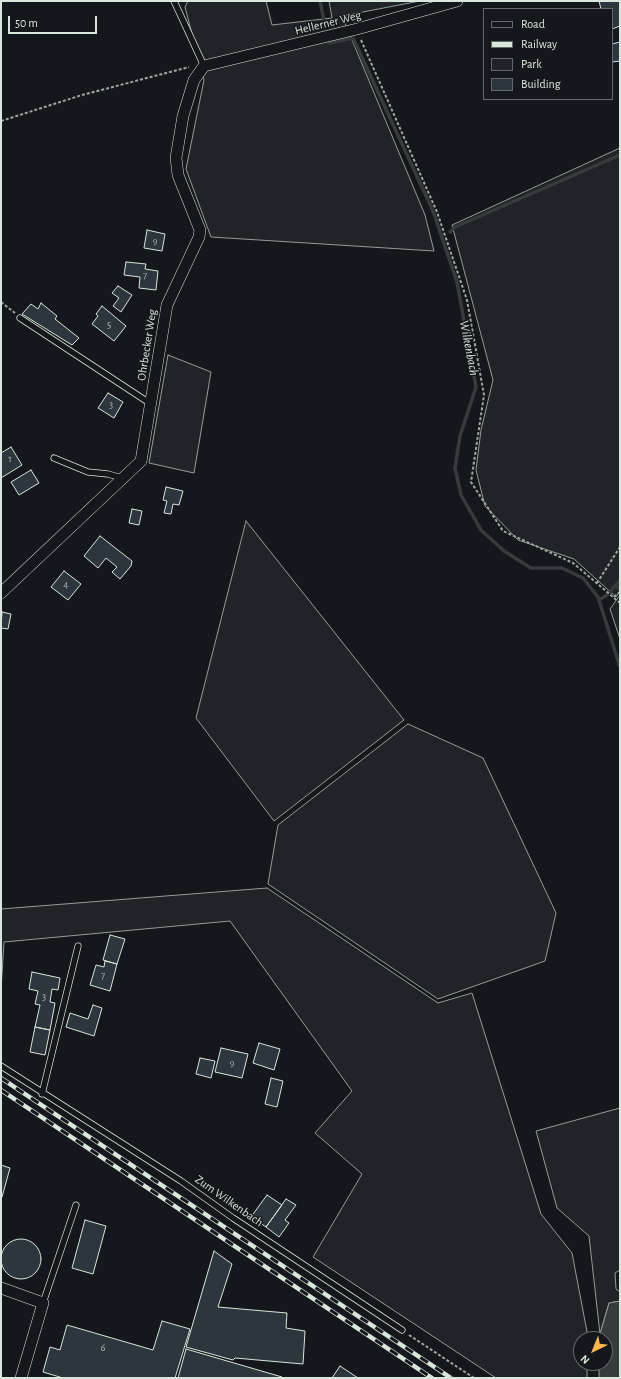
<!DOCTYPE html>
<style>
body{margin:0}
#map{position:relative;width:621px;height:1379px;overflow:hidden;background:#14181c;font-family:"Alegreya Sans",sans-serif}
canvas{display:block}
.frame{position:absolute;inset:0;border:2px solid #d8e6dc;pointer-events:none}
.legend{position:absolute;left:483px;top:8px;width:130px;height:92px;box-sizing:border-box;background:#14181c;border:1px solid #626a69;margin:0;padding:5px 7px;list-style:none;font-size:12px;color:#d8e6dc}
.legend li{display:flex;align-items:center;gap:8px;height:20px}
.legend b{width:20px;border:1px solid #626a69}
.north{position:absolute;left:573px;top:1331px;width:40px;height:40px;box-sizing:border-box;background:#14181c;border:1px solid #626a69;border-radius:50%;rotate:223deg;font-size:11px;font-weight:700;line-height:16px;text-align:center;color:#d8e6dc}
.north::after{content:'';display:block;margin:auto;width:14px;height:18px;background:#ffb74d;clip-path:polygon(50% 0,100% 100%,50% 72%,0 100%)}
.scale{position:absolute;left:8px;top:16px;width:89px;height:18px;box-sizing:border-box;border:2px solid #d8e6dc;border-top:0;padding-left:5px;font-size:12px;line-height:14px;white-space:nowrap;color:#d8e6dc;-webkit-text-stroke:3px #14181c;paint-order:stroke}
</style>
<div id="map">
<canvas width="621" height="1379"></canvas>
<div class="frame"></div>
<ul class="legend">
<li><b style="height:5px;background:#14181c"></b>Road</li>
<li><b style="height:5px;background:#d8e6dc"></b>Railway</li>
<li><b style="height:11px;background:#202428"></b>Park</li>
<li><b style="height:11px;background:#2c363c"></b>Building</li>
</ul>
<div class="north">N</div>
<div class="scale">50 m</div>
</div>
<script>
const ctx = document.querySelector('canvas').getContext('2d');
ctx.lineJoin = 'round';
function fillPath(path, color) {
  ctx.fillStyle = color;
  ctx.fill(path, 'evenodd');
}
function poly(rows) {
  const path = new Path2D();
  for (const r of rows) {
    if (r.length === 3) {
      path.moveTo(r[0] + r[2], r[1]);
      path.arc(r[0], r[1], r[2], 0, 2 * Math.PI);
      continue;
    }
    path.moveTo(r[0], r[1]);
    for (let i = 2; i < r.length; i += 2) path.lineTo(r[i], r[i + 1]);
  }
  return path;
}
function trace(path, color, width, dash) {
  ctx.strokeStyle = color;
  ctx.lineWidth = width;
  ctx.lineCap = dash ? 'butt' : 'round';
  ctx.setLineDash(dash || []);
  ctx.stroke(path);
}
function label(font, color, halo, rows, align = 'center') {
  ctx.font = font + ' "Alegreya Sans",sans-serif';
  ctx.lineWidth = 3;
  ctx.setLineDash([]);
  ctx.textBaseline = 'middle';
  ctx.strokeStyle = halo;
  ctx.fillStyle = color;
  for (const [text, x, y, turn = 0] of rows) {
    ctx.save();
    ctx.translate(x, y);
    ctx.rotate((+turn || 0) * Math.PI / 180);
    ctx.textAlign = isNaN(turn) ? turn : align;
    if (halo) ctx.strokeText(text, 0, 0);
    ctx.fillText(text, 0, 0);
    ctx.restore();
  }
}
const green = poly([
 [188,1,266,1,272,25,332,18,329,1,420,1,342,16,425,215,434,251,211,237,186,169,204,80,185,7,188,1],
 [620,148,620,591,616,597,574,559,518,540,485,506,476,470,481,430,493,380,452,225,620,148],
 [168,355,211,372,194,473,149,463,168,355],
 [246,521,404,720,274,821,196,718,246,521],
 [620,595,620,639,610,609,620,595],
 [408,724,483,758,556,913,545,961,438,999,268,884,278,825,408,724],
 [267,888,438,1003,472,993,541,1214,572,1253,588,1337,588,1339,581,1339,581,1363,587,1363,587,1378,496,1378,313,1257,362,1174,315,1133,352,1091,230,921,4,942,1,990,1,909,267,888],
 [620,1108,620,1270,615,1273,616,1289,620,1292,620,1301,609,1303,600,1334,589,1236,557,1208,536,1131,620,1108]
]);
const water = poly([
 [620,1301,620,1378,599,1378,599,1363,605,1363,605,1339,600,1339,600,1334,609,1303,620,1301]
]);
const stream = poly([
 [320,1,325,26],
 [329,43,353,38,433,211,457,282,476,387,460,436,455,468,461,495,481,530,504,551,531,568,562,568,583,578,598,597,620,667],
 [450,232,455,227,620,155],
 [616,585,620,590],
 [610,592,620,580],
 [599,600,607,595]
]);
const building = poly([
 [599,1,620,1,620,26,612,29,612,9,601,9,599,1],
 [620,42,620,61,612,62,612,44,620,42],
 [147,230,165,234,162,251,144,248,147,230],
 [126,262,146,264,145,269,158,271,156,290,139,288,140,277,124,275,126,262],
 [118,286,132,295,121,312,113,306,119,298,112,293,118,286],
 [41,303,57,316,55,319,79,338,72,345,22,314,31,304,38,309,41,303],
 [102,306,126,326,114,341,92,324,98,316,96,314,102,306],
 [108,393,123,402,114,418,98,408,108,393],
 [11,447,22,465,1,478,1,453,11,447],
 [31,470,39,483,19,495,11,482,31,470],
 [166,487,183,491,179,505,173,504,171,514,164,513,167,501,163,500,166,487],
 [132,509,142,511,139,525,129,523,132,509],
 [100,536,132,561,131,566,120,579,112,572,117,567,106,558,98,568,84,556,100,536],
 [64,571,81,584,68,600,51,587,64,571],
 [2,612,11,614,8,629,1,628,2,612],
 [110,935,125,939,117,964,103,960,110,935],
 [105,961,117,964,110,991,90,985,96,965,104,967,105,961],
 [32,972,60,978,58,990,52,989,50,1002,55,1003,50,1030,35,1027,40,1005,35,1004,38,991,29,989,32,972],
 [93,1005,102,1008,94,1036,66,1027,70,1013,88,1019,93,1005],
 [35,1027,50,1030,45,1055,30,1052,35,1027],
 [259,1043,280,1049,274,1070,253,1063,259,1043],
 [221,1048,248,1054,242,1078,215,1072,221,1048],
 [200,1058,215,1061,211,1078,196,1074,200,1058],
 [271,1078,283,1081,277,1107,265,1104,271,1078],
 [1,1165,10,1168,2,1197,1,1197,1,1165],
 [267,1195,282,1205,266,1227,251,1217,267,1195],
 [286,1199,296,1205,285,1220,289,1223,279,1237,266,1227,286,1199],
 [85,1220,106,1226,93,1274,72,1268,85,1220],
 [21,1259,20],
 [214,1251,232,1264,218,1307,287,1313,286,1328,305,1331,303,1364,235,1358,233,1360,186,1347,214,1251],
 [162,1321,190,1329,175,1378,63,1378,43,1372,50,1347,60,1350,67,1325,153,1350,162,1321],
 [186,1349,282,1377,282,1378,178,1378,186,1349],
 [340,1366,358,1378,332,1378,340,1366]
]);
const path = poly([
 [361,40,437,212,467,300,484,395,471,482,503,531,573,563,620,603],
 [1,121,82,95,189,67],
 [1,302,15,313],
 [597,583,620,547],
 [614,597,620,592],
 [409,1335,474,1378]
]);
const lane = poly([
 [174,1,204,66],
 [20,318,151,404],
 [54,458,88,472,108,474,122,478],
 [1,1066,181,1181,233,1218,402,1330],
 [42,1094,78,946],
 [43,1303,76,1205]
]);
const street = poly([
 [1,593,141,461,167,305,199,237,200,230,178,175,176,158,183,116,194,80,204,66,357,29,457,1],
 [1,1288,43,1303,21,1378]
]);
const rail = poly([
 [1,1078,451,1378],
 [1,1090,432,1378]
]);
const numberNames = [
 ["9",155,241],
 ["7",145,276],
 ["5",109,325],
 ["3",111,405],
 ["1",10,459],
 ["4",66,585],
 ["7",103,976],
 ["3",44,997],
 ["9",232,1063],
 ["6",103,1348]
];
const streetNames = [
 ["Hellerner Weg",328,23,-14],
 ["Ohrbecker Weg",147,345,-81],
 ["Zum Wilkenbach",229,1201,35]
];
const waterNames = [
 ["Wilkenbach",469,348,79]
];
fillPath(green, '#202428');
trace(green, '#939e99', 1);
fillPath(water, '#363b3e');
trace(water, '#939e99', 1);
trace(stream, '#363b3e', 3.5);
fillPath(building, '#2c363c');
trace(building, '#d8e6dc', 1);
trace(lane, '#d8e6dc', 7);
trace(street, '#d8e6dc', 12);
trace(path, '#9da8a2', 2, [3, 2]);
trace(lane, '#14181c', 5.5);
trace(street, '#14181c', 11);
trace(rail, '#d8e6dc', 4.5);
trace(rail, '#14181c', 3, [9]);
label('10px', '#adbab4', null, numberNames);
label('12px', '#d8e6dc', '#14181c', streetNames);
label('italic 13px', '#d8e6dc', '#14181c', waterNames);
</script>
